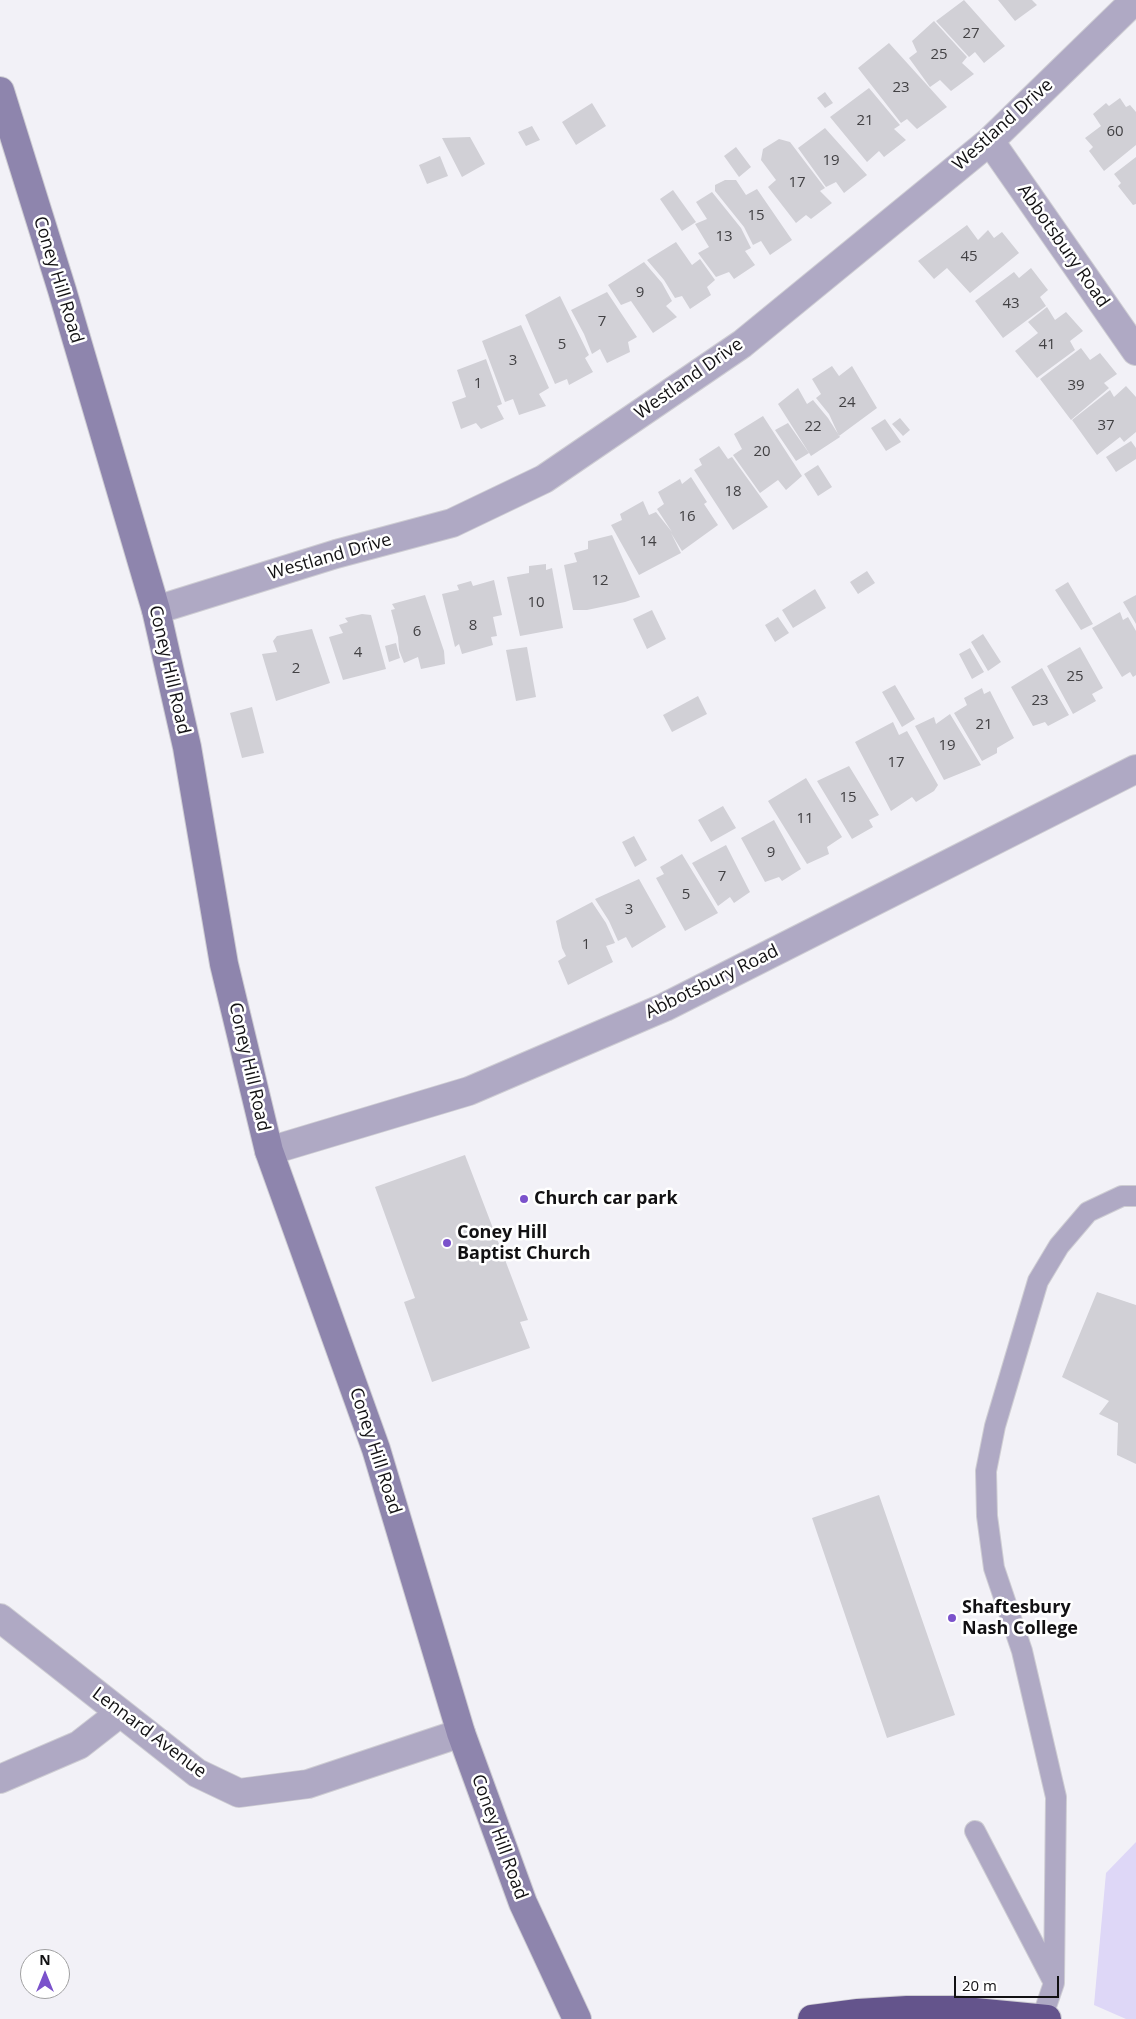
<!DOCTYPE html>
<style>
body{margin:0}
#map{position:relative;width:1136px;height:2019px;overflow:hidden;background:#f2f1f7;font-family:"Open Sans",sans-serif}
canvas{display:block}
.north{position:absolute;left:20px;top:1949px;width:50px;height:50px;box-sizing:border-box;background:#fff;border:1px solid #a0a0a1;border-radius:50%;rotate:0deg;font-size:14px;font-weight:700;line-height:20px;text-align:center;color:#121113}
.north::after{content:'';display:block;margin:auto;width:18px;height:22px;background:#7b52cb;clip-path:polygon(50% 0,100% 100%,50% 72%,0 100%)}
.scale{position:absolute;left:954px;top:1976px;width:105px;height:22px;box-sizing:border-box;border:2px solid #121113;border-top:0;padding-left:6px;font-size:15px;line-height:18px;white-space:nowrap;color:#121113;-webkit-text-stroke:4px #fff;paint-order:stroke}
</style>
<div id="map">
<canvas width="1136" height="2019"></canvas>
<div class="north">N</div>
<div class="scale">20 m</div>
</div>
<script>
const ctx = document.querySelector('canvas').getContext('2d');
ctx.lineJoin = 'round';
function fillPath(path, color) {
  ctx.fillStyle = color;
  ctx.fill(path, 'evenodd');
}
function poly(rows) {
  const path = new Path2D();
  for (const r of rows) {
    path.moveTo(r[0], r[1]);
    for (let i = 2; i < r.length; i += 2) path.lineTo(r[i], r[i + 1]);
  }
  return path;
}
function trace(path, color, width, dash) {
  ctx.strokeStyle = color;
  ctx.lineWidth = width;
  ctx.lineCap = dash ? 'butt' : 'round';
  ctx.setLineDash(dash || []);
  ctx.stroke(path);
}
function label(font, color, halo, rows, align = 'center') {
  ctx.font = font + ' "Open Sans",sans-serif';
  ctx.lineWidth = 5;
  ctx.setLineDash([]);
  ctx.textBaseline = 'middle';
  ctx.strokeStyle = halo;
  ctx.fillStyle = color;
  for (const [text, x, y, turn = 0] of rows) {
    ctx.save();
    ctx.translate(x, y);
    ctx.rotate((+turn || 0) * Math.PI / 180);
    ctx.textAlign = isNaN(turn) ? turn : align;
    if (halo) ctx.strokeText(text, 0, 0);
    ctx.fillText(text, 0, 0);
    ctx.restore();
  }
}
const green = poly([
 [1136,1842,1136,2019,1126,2019,1094,2005,1106,1873]
]);
const building = poly([
 [964,0,1005,46,984,63,975,52,969,57,936,21],
 [998,0,1032,0,1037,5,1015,21],
 [934,21,967,57,962,63,974,74,951,91,940,80,930,87,909,58,917,52,912,41],
 [889,43,947,107,917,129,907,119,901,123,858,68],
 [869,88,900,125,894,129,906,140,884,157,879,151,867,162,830,117],
 [825,92,833,103,825,108,817,98],
 [1120,98,1126,107,1130,105,1136,112,1136,145,1104,171,1089,151,1093,147,1085,138,1101,126,1093,114,1106,103,1109,106],
 [592,103,606,126,576,145,562,122],
 [532,126,540,140,526,146,518,132],
 [825,128,867,175,844,193,836,182,826,187,798,148],
 [470,137,485,164,462,177,442,138],
 [779,139,790,142,825,188,820,191,832,203,811,219,806,215,796,223,768,187,776,180,761,160,763,149],
 [736,147,751,167,739,177,724,156],
 [440,156,448,176,427,184,419,165],
 [1136,157,1136,204,1133,205,1118,186,1121,183,1114,174],
 [725,180,736,180,746,195,757,189,792,240,770,255,761,241,753,245,744,227,715,191,715,185],
 [673,190,696,222,682,231,660,199],
 [712,192,741,228,751,248,745,251,755,265,734,279,729,272,716,277,698,253,709,247,695,224,707,219,696,202],
 [967,225,978,240,988,230,994,238,1002,232,1019,253,970,293,947,268,934,279,918,261],
 [676,242,692,265,700,259,715,280,707,287,711,295,690,309,682,296,675,298,664,280,647,260],
 [644,262,662,283,672,301,666,306,677,317,653,333,631,301,621,305,608,285],
 [1031,268,1048,290,1040,297,1046,306,1003,338,975,301,1014,272,1019,278],
 [607,292,637,337,628,342,630,352,607,363,600,349,592,354,584,334,571,310],
 [560,296,589,355,585,358,593,372,569,385,567,379,555,384,525,315],
 [1047,307,1055,320,1066,312,1083,331,1070,341,1075,350,1037,378,1015,351,1038,333,1028,322],
 [521,325,549,388,539,394,546,406,519,415,513,399,505,402,482,341],
 [1081,348,1090,360,1100,353,1117,374,1104,383,1109,388,1071,420,1040,379],
 [486,359,502,404,497,406,504,419,481,429,476,423,461,429,452,402,466,397,457,370],
 [832,366,839,376,852,366,877,408,839,436,829,414,816,398,821,394,812,379],
 [1126,386,1136,397,1136,432,1124,442,1120,437,1097,455,1072,420,1110,390,1114,397],
 [798,388,807,404,813,400,828,418,840,437,811,456,778,404],
 [763,416,802,476,786,490,778,480,760,493,733,455,742,449,734,434],
 [900,418,910,430,903,436,892,424],
 [885,419,901,442,886,451,871,428],
 [788,423,809,453,796,461,775,430],
 [1131,441,1136,448,1136,459,1116,472,1106,457],
 [719,446,728,459,732,457,768,507,733,530,694,470,702,465,699,459],
 [818,465,832,487,818,496,804,474],
 [691,477,707,502,704,504,718,525,682,551,671,533,681,553,639,575,611,525,622,520,620,514,643,501,649,515,656,512,672,532,657,509,664,504,658,492,680,479,682,484],
 [612,535,640,597,625,602,587,610,573,610,564,565,577,562,574,553,588,549,588,541],
 [546,564,546,570,552,568,563,628,520,636,507,577,529,573,529,566],
 [867,571,875,583,858,594,850,582],
 [494,580,502,615,493,617,497,636,491,637,493,645,462,654,459,644,455,647,442,594,459,590,457,585,471,581,473,586],
 [1068,582,1093,624,1081,630,1055,590],
 [815,589,826,608,793,628,782,610],
 [425,595,444,651,445,664,421,669,418,657,404,663,399,650,398,637,391,610,395,609,392,604],
 [1136,595,1136,624,1123,602],
 [652,610,666,639,647,649,633,619],
 [1120,612,1123,620,1128,617,1136,631,1136,675,1133,677,1130,672,1122,677,1092,628],
 [362,614,371,615,386,669,343,680,329,637,343,633,339,625,348,622,345,618],
 [778,617,789,633,775,642,765,625],
 [312,629,330,683,276,701,262,654,277,652,273,641,277,636],
 [983,634,1001,662,988,671,971,642],
 [396,643,400,658,389,662,385,646],
 [527,647,536,697,516,701,506,650],
 [1080,647,1103,688,1092,694,1096,701,1073,714,1047,666],
 [970,648,984,672,972,679,959,654],
 [1042,668,1069,715,1048,726,1045,722,1033,726,1011,687],
 [895,685,915,719,902,727,882,692],
 [982,688,984,694,990,691,1014,738,997,748,997,753,982,761,954,713,967,705,964,698],
 [698,696,707,714,672,732,663,715],
 [252,707,264,753,242,758,230,713],
 [950,714,981,765,944,780,915,726,934,717,936,724],
 [893,722,899,735,907,731,938,785,934,791,916,802,912,797,891,811,855,742],
 [849,766,879,815,869,820,873,827,852,839,817,781],
 [806,778,842,837,827,847,829,854,807,864,768,801],
 [723,806,736,828,711,842,698,820],
 [774,820,801,869,782,881,779,877,765,882,741,838],
 [634,836,647,860,635,867,622,842],
 [726,845,750,892,734,903,730,897,718,906,692,863],
 [682,854,718,913,685,931,656,878,664,874,660,867],
 [639,879,666,927,632,948,626,937,618,941,609,921,595,899],
 [592,902,606,923,615,943,606,946,613,962,568,985,558,961,566,956,562,948,556,921],
 [465,1155,528,1320,520,1322,530,1348,432,1382,404,1302,415,1298,375,1187],
 [1097,1292,1136,1305,1136,1464,1117,1455,1118,1423,1099,1414,1109,1401,1062,1377],
 [879,1495,955,1715,887,1738,812,1518]
]);
const lane = poly([
 [975,1831,1053,1981],
 [1042,2018,1054,1983,1056,1797,1022,1651,994,1568,987,1516,986,1471,995,1426,1038,1281,1059,1246,1088,1212,1122,1196,1136,1196]
]);
const street = poly([
 [990,141,1136,351],
 [156,610,336,554,452,523,544,479,742,344,990,141,1135,0],
 [269,1151,469,1091,665,1007,1136,769],
 [0,1618,197,1773,239,1793,308,1784,461,1733],
 [0,1779,79,1745,120,1713]
]);
const secondary = poly([
 [0,91,62,290,156,610,187,747,224,964,269,1151,376,1449,461,1733,523,1903,577,2019]
]);
const highway = poly([
 [812,2019,858,2013,907,2010,954,2010,1047,2019]
]);
const markers = [
 [524,1199,5,"#7b52cb"],
 [447,1243,5,"#7b52cb"],
 [952,1618,5,"#7b52cb"]
];
const numberNames = [
 ["27",971,34],
 ["25",939,55],
 ["23",901,88],
 ["21",865,121],
 ["60",1115,132],
 ["19",831,161],
 ["17",797,183],
 ["15",756,216],
 ["13",724,237],
 ["45",969,257],
 ["9",640,293],
 ["43",1011,304],
 ["7",602,322],
 ["5",562,345],
 ["41",1047,345],
 ["3",513,361],
 ["1",478,384],
 ["39",1076,386],
 ["24",847,403],
 ["37",1106,426],
 ["22",813,427],
 ["20",762,452],
 ["18",733,492],
 ["16",687,517],
 ["14",648,542],
 ["12",600,581],
 ["10",536,603],
 ["8",473,626],
 ["6",417,632],
 ["4",358,653],
 ["2",296,669],
 ["25",1075,677],
 ["23",1040,701],
 ["21",984,725],
 ["19",947,746],
 ["17",896,763],
 ["15",848,798],
 ["11",805,819],
 ["9",771,853],
 ["7",722,877],
 ["5",686,895],
 ["3",629,910],
 ["1",586,945]
];
const streetNames = [
 ["Westland Drive",1003,125,-42],
 ["Abbotsbury Road",1063,246,55],
 ["Coney Hill Road",58,280,73],
 ["Westland Drive",689,379,-35],
 ["Westland Drive",330,557,-16],
 ["Coney Hill Road",169,670,77],
 ["Abbotsbury Road",712,982,-26],
 ["Coney Hill Road",249,1067,77],
 ["Coney Hill Road",375,1451,72],
 ["Lennard Avenue",149,1733,37],
 ["Coney Hill Road",499,1837,70]
];
const poiNames = [
 ["Church car park",534,1199],
 ["Coney Hill",457,1233],
 ["Baptist Church",457,1254],
 ["Shaftesbury",962,1608],
 ["Nash College",962,1629]
];
fillPath(green, '#ded7f7');
fillPath(building, '#d1d0d6');
trace(lane, '#cecdd3', 22);
trace(street, '#cecdd3', 30);
trace(secondary, '#cecdd3', 30);
trace(highway, '#cecdd3', 30);
trace(lane, '#afa9c4', 20);
trace(street, '#afa9c4', 28);
trace(secondary, '#8e85ad', 28);
trace(highway, '#64548c', 28);
for (const [x, y, r, color] of markers) {
  const dot = new Path2D();
  dot.arc(x, y, r, 0, 2 * Math.PI);
  ctx.fillStyle = color;
  ctx.fill(dot);
  trace(dot, '#fff', 2);
}
label('15px', '#424144', null, numberNames);
label('18px', '#121113', '#fff', streetNames);
label('bold 18px', '#121113', '#fff', poiNames, 'left');
</script>
